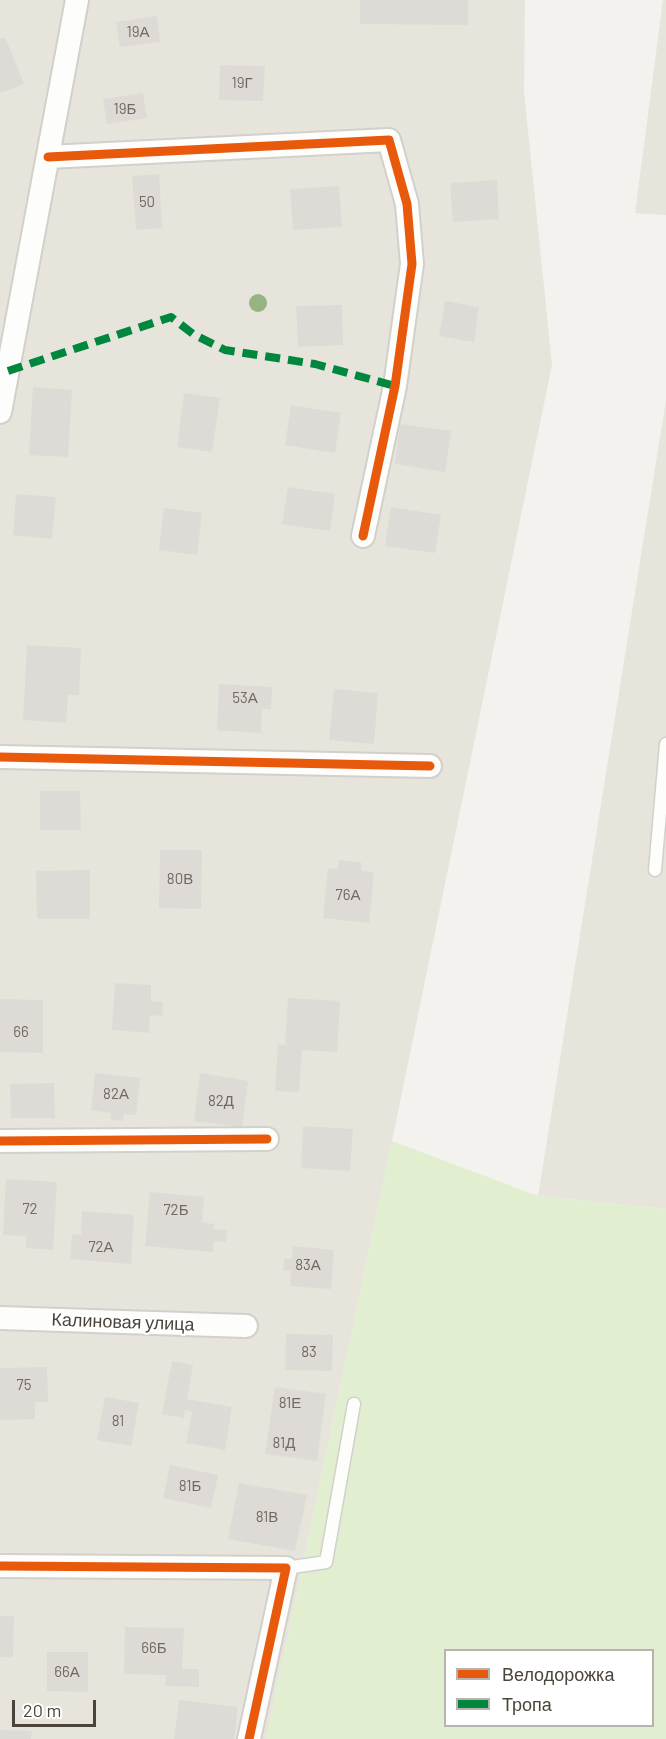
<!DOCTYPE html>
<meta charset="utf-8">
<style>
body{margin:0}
#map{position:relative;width:666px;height:1739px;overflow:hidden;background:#f4f2ee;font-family:Barlow,sans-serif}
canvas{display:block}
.legend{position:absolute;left:444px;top:1649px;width:210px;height:78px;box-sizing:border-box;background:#fff;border:2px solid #b7b4b0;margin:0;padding:8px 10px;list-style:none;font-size:18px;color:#4b4439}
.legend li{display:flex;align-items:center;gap:12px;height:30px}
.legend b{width:30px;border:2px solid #b7b4b0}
.scale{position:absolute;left:12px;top:1700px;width:84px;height:27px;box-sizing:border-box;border:3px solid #4b4439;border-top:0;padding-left:8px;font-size:18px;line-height:21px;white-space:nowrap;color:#4b4439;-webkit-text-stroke:4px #fff;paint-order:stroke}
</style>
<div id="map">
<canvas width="666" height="1739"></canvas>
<ul class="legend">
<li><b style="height:8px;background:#e8590c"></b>Велодорожка</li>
<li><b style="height:8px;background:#00873e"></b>Тропа</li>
</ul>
<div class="scale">20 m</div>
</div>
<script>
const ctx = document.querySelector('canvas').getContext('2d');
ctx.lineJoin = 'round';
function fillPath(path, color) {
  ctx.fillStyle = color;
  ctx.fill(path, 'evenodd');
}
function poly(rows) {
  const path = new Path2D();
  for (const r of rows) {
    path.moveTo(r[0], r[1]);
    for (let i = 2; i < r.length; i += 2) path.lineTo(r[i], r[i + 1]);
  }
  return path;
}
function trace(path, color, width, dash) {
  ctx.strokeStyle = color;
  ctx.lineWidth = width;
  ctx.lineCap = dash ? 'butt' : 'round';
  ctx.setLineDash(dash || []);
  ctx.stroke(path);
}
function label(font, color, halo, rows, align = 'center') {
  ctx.font = font + ' Barlow,sans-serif';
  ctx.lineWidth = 4.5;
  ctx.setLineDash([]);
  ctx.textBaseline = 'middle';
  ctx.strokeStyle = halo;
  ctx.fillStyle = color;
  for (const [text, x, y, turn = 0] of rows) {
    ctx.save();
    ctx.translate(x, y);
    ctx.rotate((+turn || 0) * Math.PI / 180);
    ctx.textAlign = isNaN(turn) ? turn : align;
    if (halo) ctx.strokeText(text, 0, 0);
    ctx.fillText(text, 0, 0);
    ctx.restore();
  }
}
const residential = poly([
 [0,0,525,0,524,91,552,365,392,1141,266,1739,0,1739],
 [663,0,666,0,666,215,635,213],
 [666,400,666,1209,538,1196]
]);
const green = poly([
 [392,1141,538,1196,666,1209,666,1739,266,1739],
 [446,1650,652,1650,652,1726,446,1726]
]);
const building = poly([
 [360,0,468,0,468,25,360,24],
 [157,16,160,42,120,47,116,22],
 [5,37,24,84,0,93,0,39],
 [220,65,265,66,263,101,219,100],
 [143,93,147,118,107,124,103,99],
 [159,174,162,228,136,230,132,176],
 [497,180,499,219,453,222,450,183],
 [339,186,342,227,293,230,290,189],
 [445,301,479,307,474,342,439,336],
 [342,305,343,345,298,347,296,306],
 [33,387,72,390,68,457,29,455],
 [184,393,220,398,212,452,177,447],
 [291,405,341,413,335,453,285,445],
 [400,424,451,431,445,472,395,464],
 [288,487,335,494,330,531,282,524],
 [16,494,56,497,52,539,13,535],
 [391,507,441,515,435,553,385,546],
 [164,508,202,513,197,555,159,550],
 [27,645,81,648,79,695,68,695,66,723,23,720],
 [219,684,272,687,271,709,262,709,261,733,217,730],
 [334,689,378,693,374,744,329,740],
 [40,791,80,791,81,830,40,830],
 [160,850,202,850,201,909,159,908],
 [339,860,362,863,361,871,374,872,369,923,323,918,328,868,338,869],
 [90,870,90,919,37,919,36,871],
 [115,983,151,985,151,1001,163,1002,162,1016,150,1015,149,1033,112,1030],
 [288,998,340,1001,337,1052,302,1050,299,1092,275,1091,278,1044,285,1045],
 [0,999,43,1000,43,1053,0,1052],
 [95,1073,140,1078,136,1115,124,1114,123,1121,111,1119,111,1113,91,1110],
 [200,1073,248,1081,242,1127,194,1121],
 [54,1083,55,1118,11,1118,10,1084],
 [303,1126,353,1129,350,1171,301,1168],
 [6,1179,57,1182,53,1250,26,1248,26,1236,3,1235],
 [150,1192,204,1197,202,1222,214,1224,213,1229,227,1230,226,1242,214,1241,213,1252,145,1246],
 [82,1211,134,1215,131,1264,70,1259,72,1234,81,1235],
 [293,1246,334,1250,331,1289,290,1286,291,1271,283,1270,284,1259,292,1259],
 [286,1334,333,1335,332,1371,285,1370],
 [172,1361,193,1365,187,1399,232,1407,225,1450,186,1443,192,1412,185,1410,184,1418,162,1414],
 [47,1367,48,1402,35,1402,35,1419,0,1420,0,1368],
 [275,1387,326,1394,317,1461,265,1454],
 [105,1397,139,1403,131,1446,97,1440],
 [170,1465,218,1475,211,1508,163,1498],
 [239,1483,307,1495,295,1551,228,1539],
 [0,1616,14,1616,13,1657,0,1657],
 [125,1627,184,1628,182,1669,199,1669,199,1687,165,1686,166,1675,124,1674],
 [47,1652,88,1652,88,1692,47,1691],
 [179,1700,238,1707,234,1739,174,1739],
 [0,1730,32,1731,31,1739,0,1739]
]);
const service = poly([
 [655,870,666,744],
 [286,1568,326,1562,354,1404]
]);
const minor = poly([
 [48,157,389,140,407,204,412,264,395,386,363,536],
 [0,412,77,0],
 [0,757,430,766],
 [0,1141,267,1139],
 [0,1318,246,1326],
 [0,1566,286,1568,249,1739]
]);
const quiet = poly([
 [8,371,171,317,193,334,225,350,315,364,395,386]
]);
const cycleway = poly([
 [48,157,389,140,407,204,412,264,395,386,363,536],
 [0,757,430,766],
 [0,1141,267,1139],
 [0,1566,286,1568,249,1739]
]);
const trees = [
 [258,303]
];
const numberNames = [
 ["19А",138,32],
 ["19Г",242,83],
 ["19Б",125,109],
 ["50",147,202],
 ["53А",245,698],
 ["80В",180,879],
 ["76А",348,895],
 ["66",21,1032],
 ["82А",116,1094],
 ["82Д",221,1101],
 ["72",30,1209],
 ["72Б",176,1210],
 ["72А",101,1247],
 ["83А",308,1265],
 ["83",309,1352],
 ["75",24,1385],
 ["81Е",290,1403],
 ["81",118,1421],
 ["81Д",284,1443],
 ["81Б",190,1486],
 ["81В",267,1517],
 ["66Б",154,1648],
 ["66А",67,1672]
];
const streetNames = [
 ["Калиновая улица",123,1322,2]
];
fillPath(residential, '#e7e4dc');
fillPath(green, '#e1eecf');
fillPath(building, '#dedbd6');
trace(service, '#d2d0cb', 15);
trace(minor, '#d2d0cb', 26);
trace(service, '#fdfdfc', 12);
trace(minor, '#fdfdfc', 22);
trace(quiet, '#00873e', 8, [15, 8]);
trace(cycleway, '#e8590c', 9);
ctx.fillStyle = '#96b382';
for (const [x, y] of trees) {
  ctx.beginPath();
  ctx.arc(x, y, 9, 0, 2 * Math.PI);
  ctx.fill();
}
label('15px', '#706a61', null, numberNames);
label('18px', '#4b4439', '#fff', streetNames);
</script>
